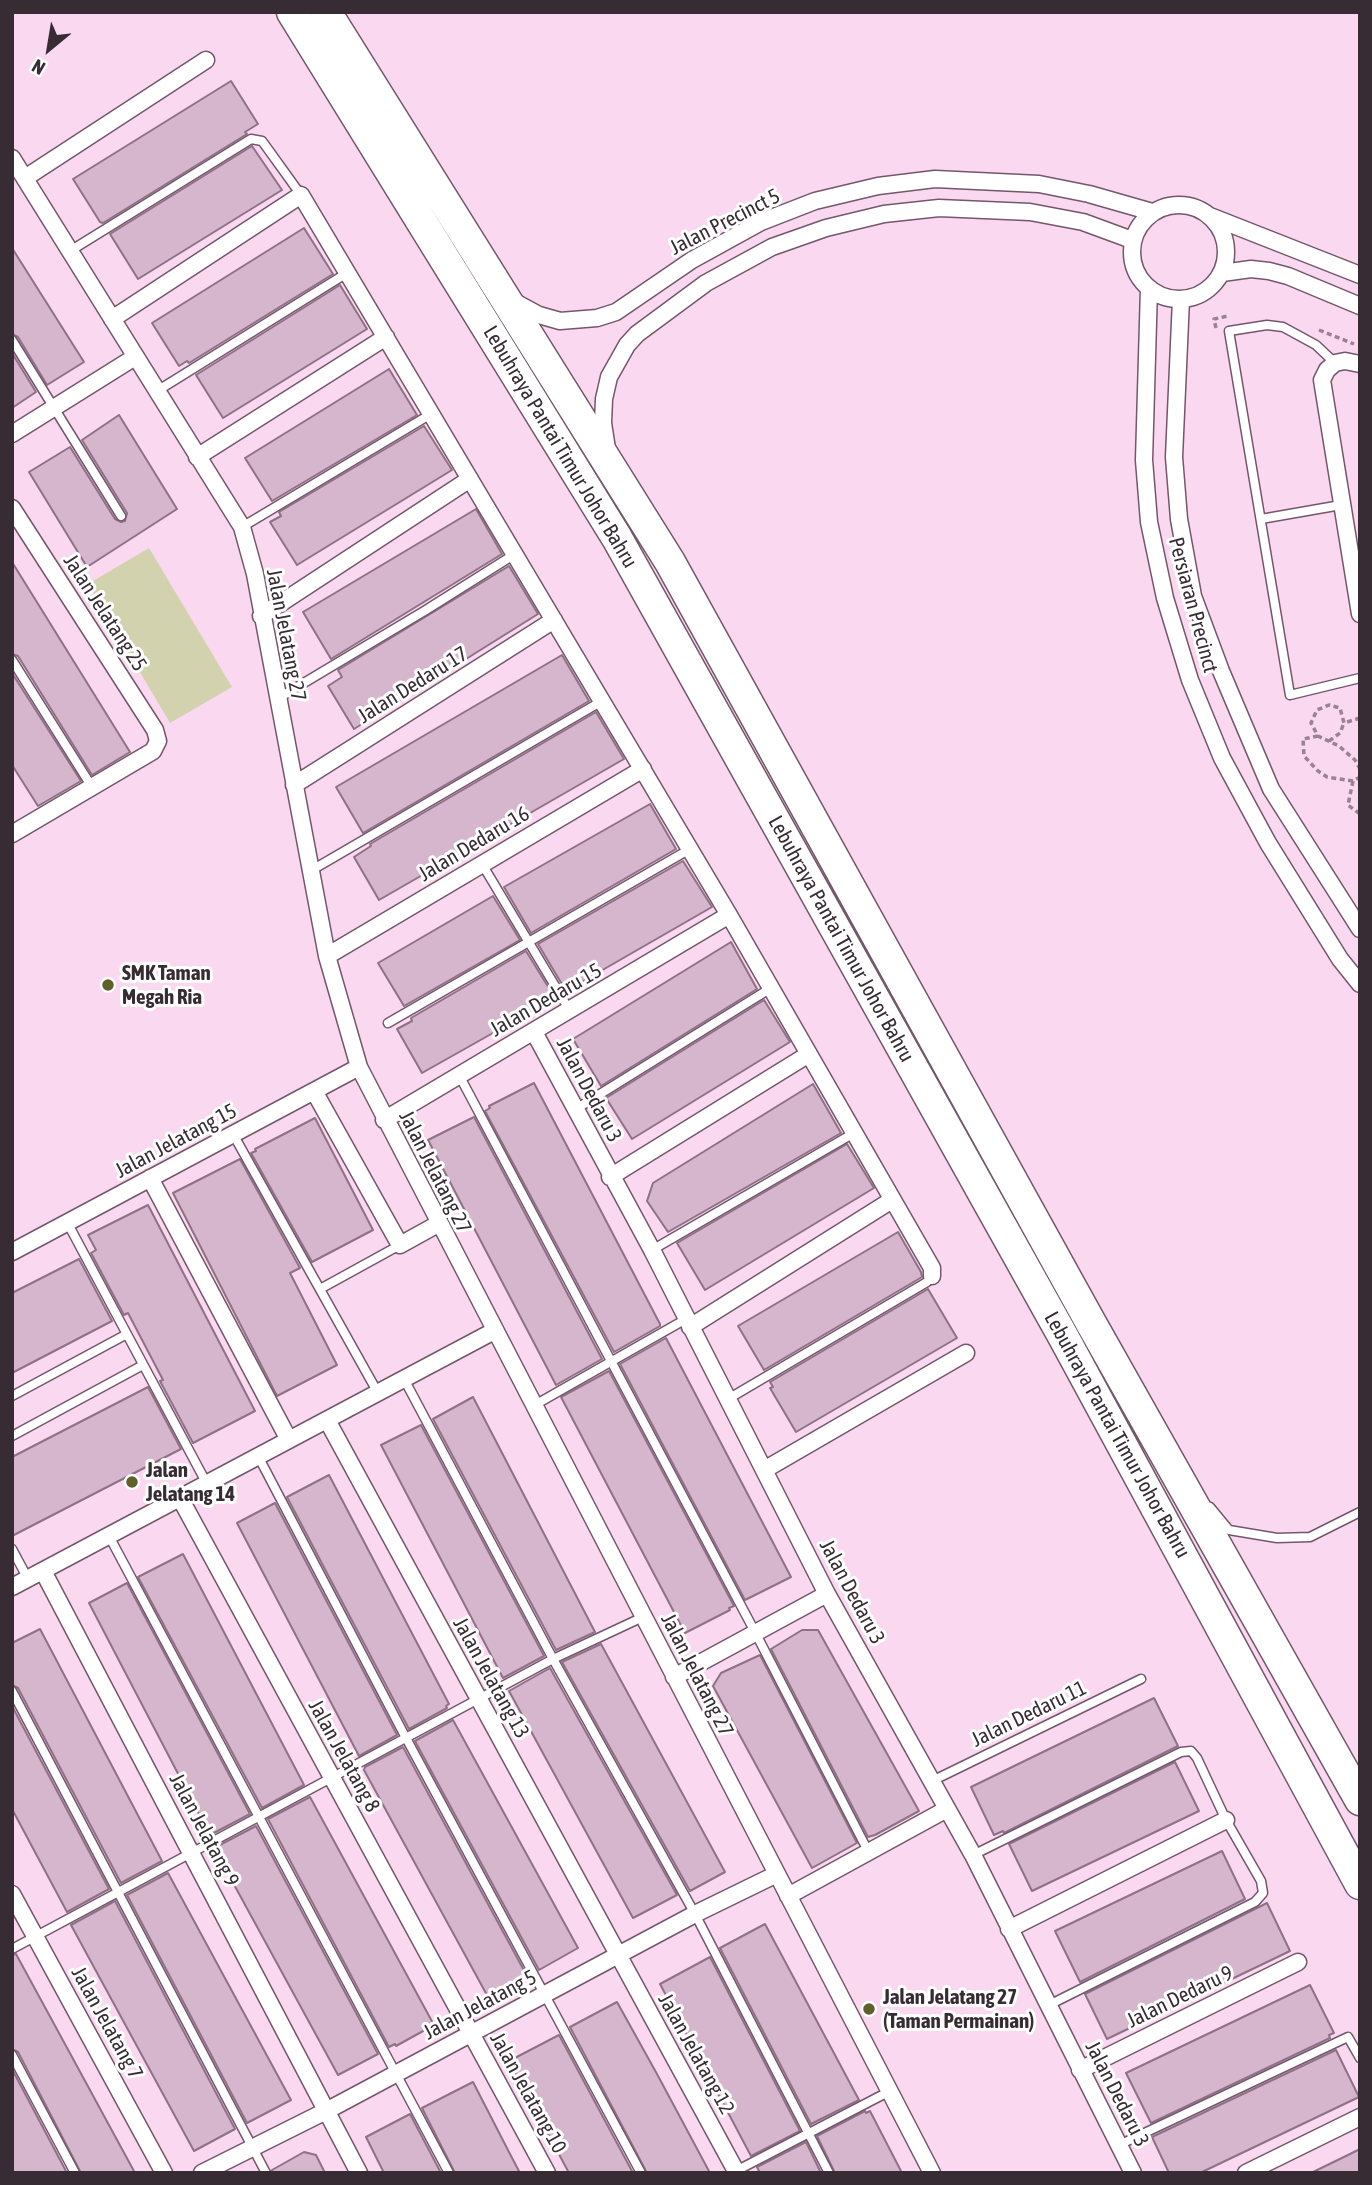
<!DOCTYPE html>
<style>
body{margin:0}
#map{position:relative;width:1372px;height:2185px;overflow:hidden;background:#fad8ef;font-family:"Asap Condensed",sans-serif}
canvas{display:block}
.frame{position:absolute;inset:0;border:14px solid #382c34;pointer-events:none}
.north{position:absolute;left:14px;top:14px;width:70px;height:70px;-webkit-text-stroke:5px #fff;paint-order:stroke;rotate:210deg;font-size:19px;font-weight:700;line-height:28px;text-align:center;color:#382c34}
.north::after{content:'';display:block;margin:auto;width:24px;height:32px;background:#382c34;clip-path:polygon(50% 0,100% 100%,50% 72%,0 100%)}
</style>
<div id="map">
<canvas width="1372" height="2185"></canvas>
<div class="frame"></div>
<div class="north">N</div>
</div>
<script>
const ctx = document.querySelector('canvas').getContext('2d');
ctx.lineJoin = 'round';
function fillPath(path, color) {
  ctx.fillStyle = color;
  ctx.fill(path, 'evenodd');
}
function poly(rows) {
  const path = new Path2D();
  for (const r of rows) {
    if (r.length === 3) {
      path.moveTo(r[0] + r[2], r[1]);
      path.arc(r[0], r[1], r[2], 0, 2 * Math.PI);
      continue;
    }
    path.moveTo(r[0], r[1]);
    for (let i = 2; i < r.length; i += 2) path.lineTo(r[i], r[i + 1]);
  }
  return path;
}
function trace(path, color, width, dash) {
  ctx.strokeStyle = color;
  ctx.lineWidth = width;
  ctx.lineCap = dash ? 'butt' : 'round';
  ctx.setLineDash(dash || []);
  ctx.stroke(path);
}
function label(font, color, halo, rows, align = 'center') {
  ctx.font = font + ' "Asap Condensed",sans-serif';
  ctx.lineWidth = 6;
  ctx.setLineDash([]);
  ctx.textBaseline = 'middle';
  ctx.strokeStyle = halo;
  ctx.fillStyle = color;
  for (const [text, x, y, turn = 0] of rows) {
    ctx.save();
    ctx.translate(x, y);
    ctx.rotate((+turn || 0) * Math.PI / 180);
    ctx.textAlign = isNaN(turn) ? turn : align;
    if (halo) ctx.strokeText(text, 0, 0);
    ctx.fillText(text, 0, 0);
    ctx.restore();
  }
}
const green = poly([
 [149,548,232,687,170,723,88,584]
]);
const building = poly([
 [231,81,258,124,245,132,247,134,103,223,100,222,73,179,231,81],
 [252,146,282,190,138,279,110,234,252,146],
 [304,228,333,274,189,363,187,361,179,366,152,323,304,228],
 [12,248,84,362,47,385,18,337,12,334,12,248],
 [340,285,367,329,223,418,196,375,340,285],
 [12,353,36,392,12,408,12,353],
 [389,369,417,415,272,501,245,458,389,369],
 [119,415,177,509,87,567,29,472,70,447,115,519,121,522,125,521,127,513,82,440,119,415],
 [424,426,452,470,297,565,270,522,281,516,279,512,424,426],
 [476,509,502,554,331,659,303,612,476,509],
 [12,562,130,752,92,775,18,656,12,654,12,562],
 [509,566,538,614,354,729,328,686,342,677,338,670,509,566],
 [562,655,589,701,363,833,336,787,562,655],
 [12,673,81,781,38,806,12,765,12,673],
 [596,712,624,759,379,900,354,857,371,846,370,844,596,712],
 [650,804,676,849,531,933,504,887,650,804],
 [683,861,712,907,566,991,538,944,683,861],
 [493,896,520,940,404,1006,378,963,493,896],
 [731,942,757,989,601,1086,573,1039,731,942],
 [526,951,555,998,422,1073,397,1029,412,1021,411,1018,526,951],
 [764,1000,790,1042,632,1139,606,1098,764,1000],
 [534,1083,660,1324,660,1326,614,1352,485,1111,490,1108,489,1106,534,1083],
 [813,1084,841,1133,668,1232,647,1201,653,1183,813,1084],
 [474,1117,602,1359,556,1385,428,1140,474,1117],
 [315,1118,373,1230,312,1262,251,1153,256,1151,255,1149,315,1118],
 [847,1144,874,1188,705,1290,677,1243,847,1144],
 [240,1159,300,1268,290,1273,337,1365,277,1396,173,1193,240,1159],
 [148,1205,255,1411,193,1443,160,1381,163,1380,128,1313,124,1315,91,1253,96,1250,88,1235,148,1205],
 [898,1232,921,1272,922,1277,764,1370,738,1326,898,1232],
 [79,1259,112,1321,12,1373,12,1293,79,1259],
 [928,1289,957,1338,796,1432,770,1388,773,1387,770,1382,928,1289],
 [666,1338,791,1577,745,1600,620,1364,666,1338],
 [609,1371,734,1606,729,1608,730,1610,685,1633,561,1397,609,1371],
 [148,1387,181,1449,12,1536,12,1457,148,1387],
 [473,1397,595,1632,556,1650,433,1419,473,1397],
 [421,1425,544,1656,503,1678,381,1445,421,1425],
 [329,1475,449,1704,446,1706,447,1708,409,1729,287,1497,329,1475],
 [275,1503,397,1735,359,1756,237,1523,275,1503],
 [183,1554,303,1783,304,1785,262,1808,138,1577,183,1554],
 [127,1583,250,1814,210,1835,89,1603,127,1583],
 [40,1629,162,1861,121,1883,18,1688,12,1685,12,1643,40,1629],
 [802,1630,818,1630,919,1811,875,1835,868,1837,771,1649,802,1630],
 [601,1644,725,1872,690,1891,562,1662,601,1644],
 [760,1655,857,1843,812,1868,713,1686,721,1673,760,1655],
 [550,1668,677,1895,633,1918,509,1691,550,1668],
 [1154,1698,1178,1746,1004,1833,1003,1831,994,1835,971,1787,1154,1698],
 [12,1706,109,1889,67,1912,12,1809,12,1706],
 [453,1720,578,1948,539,1970,415,1741,453,1720],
 [403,1747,527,1976,488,1997,364,1770,365,1767,403,1747],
 [1175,1762,1199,1811,1032,1891,1009,1844,1175,1762],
 [310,1797,434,2025,396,2046,395,2044,389,2047,268,1819,310,1797],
 [256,1826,378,2054,338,2075,214,1848,256,1826],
 [1222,1851,1245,1899,1080,1982,1055,1931,1222,1851],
 [168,1873,291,2100,247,2123,127,1895,168,1873],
 [115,1901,235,2129,194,2151,71,1925,115,1901],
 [1267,1903,1290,1951,1107,2039,1085,1994,1267,1903],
 [765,1924,859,2100,811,2124,720,1948,765,1924],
 [16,1954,78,2068,135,2173,81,2173,18,2052,12,2049,12,1955,16,1954],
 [710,1957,800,2131,751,2156,660,1984,710,1957],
 [1310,1985,1334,2033,1329,2035,1330,2038,1151,2123,1126,2073,1310,1985],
 [617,2002,657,2074,710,2173,647,2173,570,2027,617,2002],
 [559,2035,633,2173,569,2173,509,2061,559,2035],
 [1336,2050,1359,2097,1200,2173,1169,2173,1152,2137,1336,2050],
 [12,2069,67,2173,12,2173,12,2069],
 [473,2082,510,2154,520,2173,455,2173,422,2108,473,2082],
 [865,2111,866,2113,870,2111,902,2173,835,2173,817,2136,865,2111],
 [410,2114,441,2173,384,2173,366,2137,410,2114],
 [806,2142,821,2173,760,2173,757,2167,806,2142],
 [1360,2149,1360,2173,1311,2173,1348,2155,1360,2149],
 [304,2152,316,2155,325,2173,272,2173,272,2170,304,2152]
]);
const path = poly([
 [1216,328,1214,319,1228,316],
 [1319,330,1354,344],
 [1360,718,1344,723,1340,708,1329,705,1317,710,1311,723,1318,736,1339,746,1355,760,1360,769],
 [1318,736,1303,739,1304,756,1318,771,1327,777,1353,781,1360,777],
 [1329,741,1340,733,1344,723],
 [1353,781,1348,805,1360,814]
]);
const lane = poly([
 [70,251,251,139,262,141,265,145,301,195],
 [12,340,121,516],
 [1335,363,1316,345,1283,327,1267,325,1229,331,1290,695,1360,678],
 [157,391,347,273],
 [1261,519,1341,505],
 [242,527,431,414],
 [12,660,92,787],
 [277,699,426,610,515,554],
 [482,864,570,1011],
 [312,870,602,701],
 [388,1023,690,849],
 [459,1075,755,1632,868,1851],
 [576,1109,771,988],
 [233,1134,378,1393],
 [67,1222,207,1484],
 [652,1250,854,1133],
 [320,1289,400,1245],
 [404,1379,553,1659,695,1914,829,2173],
 [12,1396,127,1334],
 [728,1399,927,1282,932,1276],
 [533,1406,686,1319],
 [12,1436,143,1365],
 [258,1456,406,1738,641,2173],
 [1210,1507,1229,1530,1277,1538,1310,1537,1360,1512],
 [109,1536,449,2173],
 [12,1549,28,1579],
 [12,1691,266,2173],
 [932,1781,1141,1679],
 [973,1855,1181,1752,1191,1751,1197,1758,1226,1820,1261,1881,1263,1893,1255,1902,1049,2005],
 [12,1949,553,1659,643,1617],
 [12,2055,75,2173],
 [1119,2145,1348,2037,1360,2058],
 [734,2172,890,2091]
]);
const street = poly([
 [12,158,242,527,255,574,327,956,359,1067,932,2173],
 [25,178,206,60],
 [1179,252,47],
 [1210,216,1360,275],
 [1222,273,1251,269,1269,271,1288,276,1360,306],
 [1149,288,1144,460,1149,522,1165,598,1190,680,1222,758,1268,843,1340,959,1360,984],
 [1181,299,1174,457,1179,519,1193,596,1221,671,1271,789,1360,929],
 [513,301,539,315,560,321,597,318,616,312,692,260,761,222,815,201,878,186,935,179,1039,184,1089,194,1152,212],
 [112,319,301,195,729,915,932,1268,932,1276],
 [1360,364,1345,361,1335,363,1327,370,1322,380,1360,614],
 [12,434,135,357],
 [607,449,603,423,604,399,609,377,627,345,637,334,706,283,772,247,826,228,884,214,939,208,1030,212,1083,222,1132,240],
 [197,457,386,337],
 [12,508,155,730,158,741,153,751,12,834],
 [261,616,470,479],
 [294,785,554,620],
 [327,956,643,769],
 [534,1032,652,1250,827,1594,973,1855,1133,2173],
 [314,1091,400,1245,438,1224],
 [384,1120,729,915],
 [610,1177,809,1054],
 [150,1178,289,1440],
 [12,1252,359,1067],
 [690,1327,892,1200],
 [327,1420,737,2173],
 [764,1470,966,1353],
 [180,1498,547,2173],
 [43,1571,359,2173],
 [12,1587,494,1331],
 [674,1677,827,1594],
 [12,1894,164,2173],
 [788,1896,947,1809],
 [1009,1929,1226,1820],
 [1080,2070,1298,1962],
 [202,2173,328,2110,695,1914,777,1874],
 [1246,2173,1360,2117]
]);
const highway = poly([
 [292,12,617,538,1064,1338,1360,1884],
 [326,12,670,562,1091,1323,1360,1800]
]);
const markers = [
 [108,985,7,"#60602d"],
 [132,1482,7,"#60602d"],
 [869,2009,7,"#60602d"]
];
const streetNames = [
 ["Jalan Precinct 5",725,222,-27],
 ["Lebuhraya Pantai Timur Johor Bahru",560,447,59],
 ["Persiaran Precinct",1193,605,75],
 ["Jalan Jelatang 25",105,613,57],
 ["Jalan Jelatang 27",286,635,79],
 ["Jalan Dedaru 17",413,685,-32],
 ["Jalan Dedaru 16",474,844,-31],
 ["Lebuhraya Pantai Timur Johor Bahru",841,939,61],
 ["Jalan Dedaru 15",546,1000,-30],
 ["Jalan Dedaru 3",589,1090,62],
 ["Jalan Jelatang 15",176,1141,-28],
 ["Jalan Jelatang 27",435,1172,63],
 ["Lebuhraya Pantai Timur Johor Bahru",1117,1435,61],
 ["Jalan Dedaru 3",852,1592,62],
 ["Jalan Jelatang 27",697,1675,63],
 ["Jalan Jelatang 13",491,1678,61],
 ["Jalan Dedaru 11",1029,1714,-26],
 ["Jalan Jelatang 8",344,1756,61],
 ["Jalan Jelatang 9",204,1830,62],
 ["Jalan Dedaru 9",1180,1997,-26],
 ["Jalan Jelatang 5",480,2005,-28],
 ["Jalan Jelatang 7",107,2023,61],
 ["Jalan Jelatang 12",696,2054,61],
 ["Jalan Jelatang 10",528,2093,61],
 ["Jalan Dedaru 3",1117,2094,63]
];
const poiNames = [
 ["SMK Taman",122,973],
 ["Megah Ria",122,997],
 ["Jalan",146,1470],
 ["Jelatang 14",146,1494],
 ["Jalan Jelatang 27",883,1997],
 ["(Taman Permainan)",883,2021]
];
fillPath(green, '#d2d3ae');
fillPath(building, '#d6b6cc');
trace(building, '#8f7186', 2);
trace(lane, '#74576b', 11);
trace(street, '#74576b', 19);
trace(highway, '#74576b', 33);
trace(path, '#998292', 3.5, [5, 3.5]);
trace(lane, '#fff', 8);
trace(street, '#fff', 16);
trace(highway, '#fff', 30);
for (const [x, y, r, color] of markers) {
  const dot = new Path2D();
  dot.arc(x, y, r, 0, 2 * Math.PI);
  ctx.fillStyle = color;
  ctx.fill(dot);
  trace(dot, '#fff', 2.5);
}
label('21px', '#382c34', '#fff', streetNames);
label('bold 21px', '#382c34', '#fff', poiNames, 'left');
</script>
